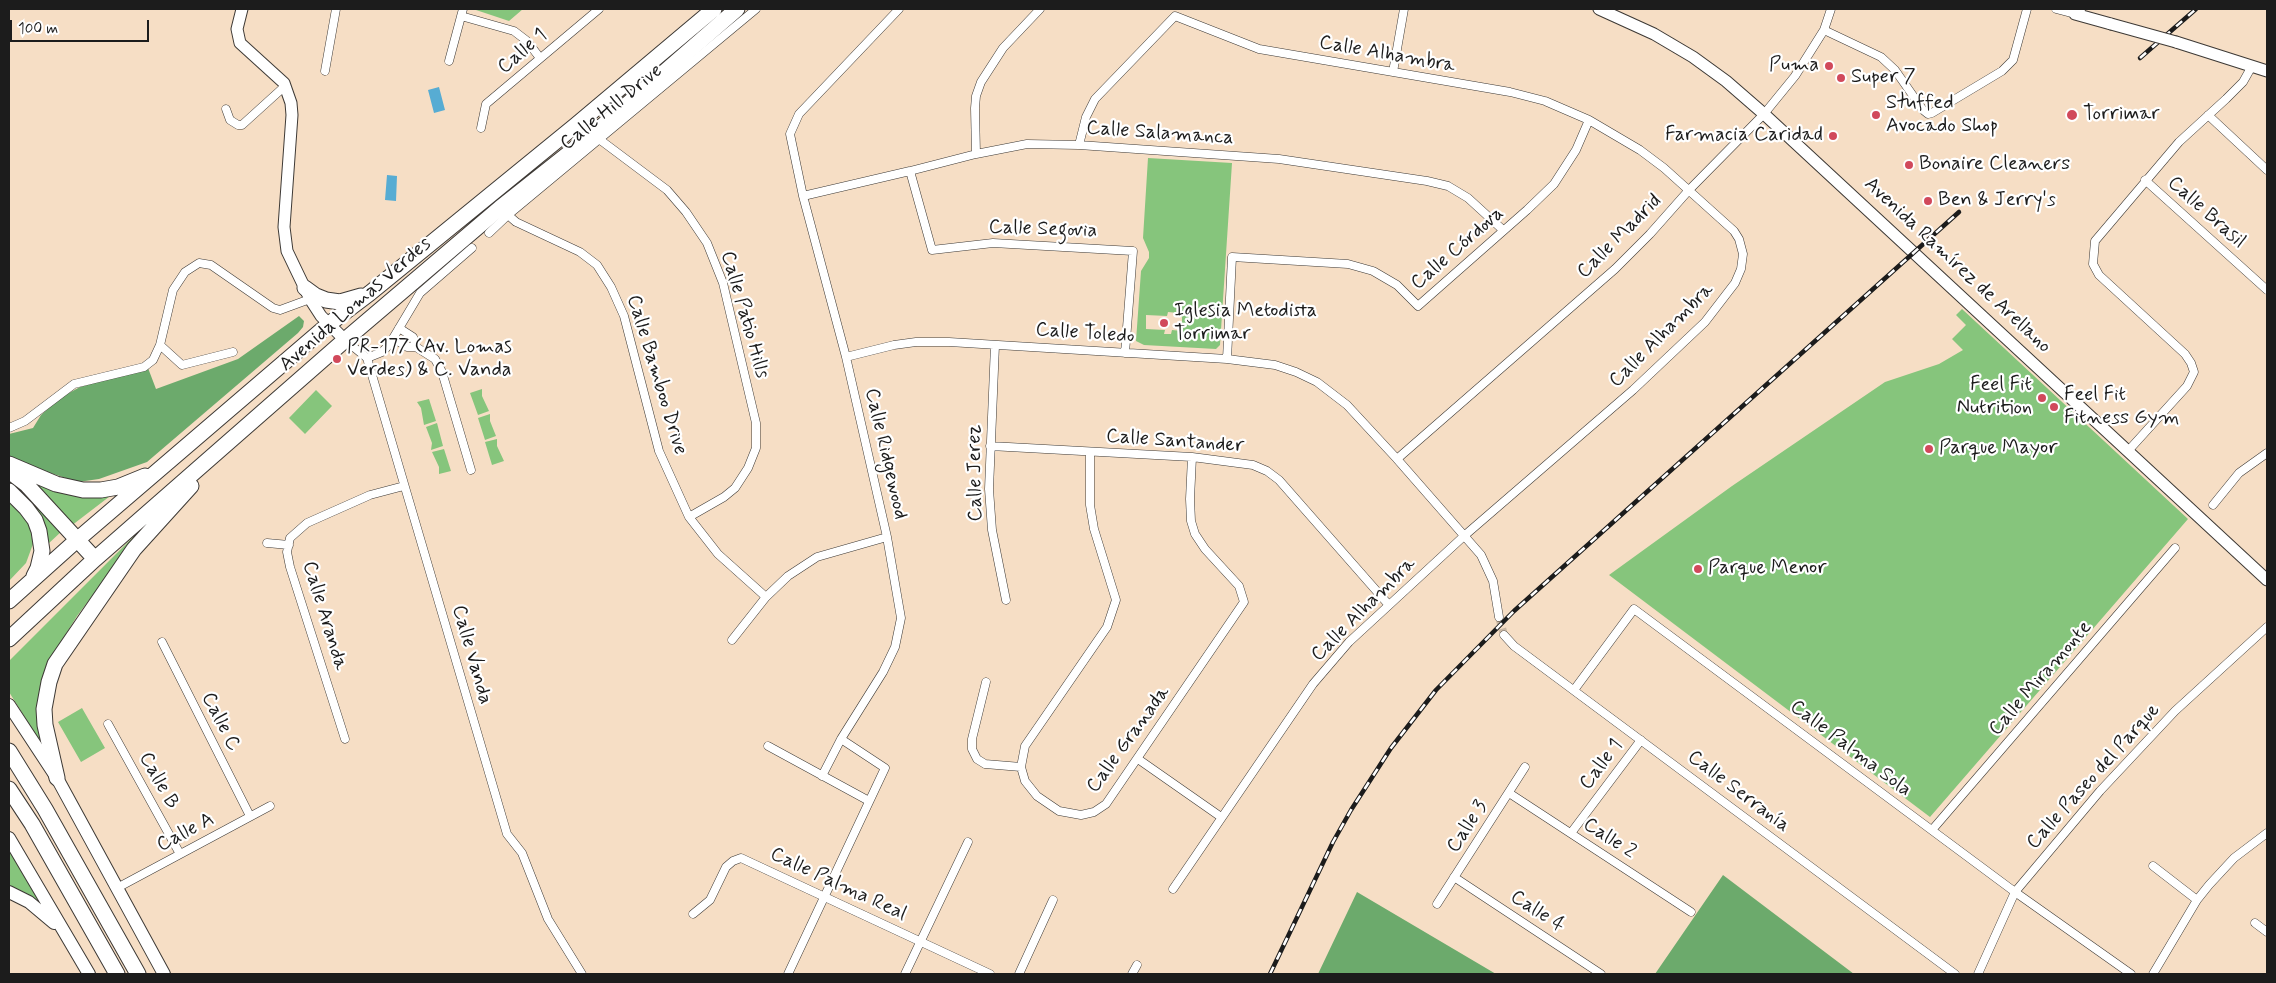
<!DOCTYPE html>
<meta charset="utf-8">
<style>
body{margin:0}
#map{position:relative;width:2276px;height:983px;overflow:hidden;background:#f6dec5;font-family:Mynerve,sans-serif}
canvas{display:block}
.frame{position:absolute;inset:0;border:10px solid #1c1c1c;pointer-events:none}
.scale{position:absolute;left:10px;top:20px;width:139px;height:22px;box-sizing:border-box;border:2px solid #1c1c1c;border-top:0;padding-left:6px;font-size:15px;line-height:18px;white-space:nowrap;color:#1c1c1c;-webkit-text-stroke:4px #fff;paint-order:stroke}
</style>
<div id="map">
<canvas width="2276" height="983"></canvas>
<div class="frame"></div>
<div class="scale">100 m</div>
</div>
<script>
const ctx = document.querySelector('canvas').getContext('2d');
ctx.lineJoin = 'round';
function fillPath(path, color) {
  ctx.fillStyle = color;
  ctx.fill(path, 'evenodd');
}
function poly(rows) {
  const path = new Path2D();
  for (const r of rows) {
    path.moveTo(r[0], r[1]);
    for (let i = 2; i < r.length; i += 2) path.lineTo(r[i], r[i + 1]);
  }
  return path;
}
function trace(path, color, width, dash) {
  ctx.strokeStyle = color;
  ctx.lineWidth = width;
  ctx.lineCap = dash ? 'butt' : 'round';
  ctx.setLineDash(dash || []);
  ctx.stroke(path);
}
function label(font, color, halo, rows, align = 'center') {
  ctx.font = font + ' Mynerve,sans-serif';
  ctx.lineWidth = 4.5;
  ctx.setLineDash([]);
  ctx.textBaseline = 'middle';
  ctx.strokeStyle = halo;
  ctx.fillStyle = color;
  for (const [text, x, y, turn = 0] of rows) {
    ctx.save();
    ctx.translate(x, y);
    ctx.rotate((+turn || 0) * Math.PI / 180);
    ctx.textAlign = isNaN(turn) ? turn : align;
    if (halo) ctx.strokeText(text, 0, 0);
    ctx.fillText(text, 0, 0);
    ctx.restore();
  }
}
const green = poly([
 [473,9,523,9,509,21],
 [1148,158,1232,163,1220,345,1216,349,1144,345,1136,341,1141,271,1149,258,1149,252,1143,238],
 [1168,312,1178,313,1178,317,1182,317,1182,331,1172,330,1171,334,1164,334,1165,330,1146,329,1146,315,1167,316],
 [1962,309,2188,519,1930,817,1609,575,1732,486,1885,382,1939,364,1963,350,1952,339,1966,325,1956,315],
 [482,389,482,396,489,411,478,415,470,393],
 [316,390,332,406,305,434,289,418],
 [429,399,436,421,424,425,421,408,417,402],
 [490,414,490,421,496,436,485,440,478,418],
 [437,423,443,446,431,450,432,443,426,427],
 [497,439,497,446,504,461,492,465,485,442],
 [444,449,451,471,439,474,439,467,432,452],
 [20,473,118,490,71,526],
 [9,475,62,531,48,544,9,484],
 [9,500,28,518,33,544,26,563,9,581],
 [134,536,135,539,77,616,53,655,40,701,41,743,9,692,9,661],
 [82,708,105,748,81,762,58,722],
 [9,846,39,898,35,901,9,887]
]);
const forest = poly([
 [299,316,304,321,303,327,298,333,147,462,99,479,78,482,26,465,9,457,9,434,33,428,41,415,60,398,80,387,148,368,156,389,238,359],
 [1723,875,1854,974,1655,974],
 [1357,892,1496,974,1318,974]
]);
const water = poly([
 [439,87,445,110,434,113,428,90],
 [387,175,397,176,396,201,385,200]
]);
const streetTunnel = poly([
 [1499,617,1504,635]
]);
const street = poly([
 [2056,9,2075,14,2081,9],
 [461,16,514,31,527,41,540,58],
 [1824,30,1881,57,1895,70,1923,110,1928,114,1932,113,2002,71,2013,60,2027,9],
 [449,61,463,9],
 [325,71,336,9],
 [1393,72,1404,9],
 [226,109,230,120,238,125,242,125,285,86],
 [2208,115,2267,170],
 [481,128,486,104,599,9],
 [599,139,667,190,686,212,707,243,723,283,756,423,756,448,748,468,735,488,724,497,689,517],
 [1079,145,1086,117,1095,99,1175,16,1259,49,1510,92,1545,101,1589,120,1640,150,1664,168,1734,231,1739,239,1743,254,1741,269,1735,283,1705,322,1633,390,1464,536,1349,642,1313,684,1173,889],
 [976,154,975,108,976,96,981,82,1003,48,1040,9],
 [910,171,932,250,993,243,1133,251,1125,353],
 [2145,180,2267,290],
 [803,196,910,171,976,154,1027,144,1079,145,1279,159,1427,181,1448,186,1468,198,1503,230],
 [508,215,516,222,580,252,597,265,611,287,624,316,659,451,689,517,718,554,766,597],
 [489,233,508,215,756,9],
 [399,328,413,337,416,347],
 [393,338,407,347,416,347,435,359,442,372,471,470],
 [345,340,367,358,507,834,522,853,548,919,582,974],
 [160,345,182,365,233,352],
 [995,345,989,489,992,530,1006,600],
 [846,357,894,345,916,342,949,342,1227,359,1275,365,1296,372,1317,382,1347,405,1397,459,1481,555,1493,581,1499,617],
 [367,358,382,352,389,345,420,293,472,248],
 [1227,359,1232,257,1348,264,1373,271,1397,285,1418,306,1527,210,1554,184,1576,150,1589,120],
 [9,428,25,421,74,384,144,367,153,360,160,345,173,290,185,272,199,263,211,265,273,308,280,310,310,299],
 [990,446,1192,457,1253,465,1267,471,1279,480,1388,604],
 [2128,451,2187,386,2194,372,2191,363,2185,354,2099,275,2093,264,2095,241,2179,142,2226,99,2243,82,2252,66],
 [1090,453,1090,505,1094,529,1116,600,1107,627,1025,746,1021,767,1025,781,1037,796,1059,811,1081,815,1094,812,1106,804,1244,602,1239,586,1205,549,1195,534,1191,521,1190,499,1192,457],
 [1397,459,1615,269,1650,234,1689,190,1764,114,1795,76,1824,30,1831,9],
 [2213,505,2239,473,2267,453],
 [267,543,289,545],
 [1504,635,1514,646,1955,974],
 [732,640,766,597,788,576,817,557,887,537],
 [162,642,250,816],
 [986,682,972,739,972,749,977,759,985,764,1021,767],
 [1574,690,1634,609,2015,892,2131,974],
 [108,724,180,854],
 [345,739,290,567,287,552,290,538,307,523,370,495,404,486],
 [768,746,869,801],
 [1138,759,1221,817],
 [822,776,841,739,883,672,895,647,901,618,887,537,846,357,803,196,790,134,799,114,899,9],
 [1509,793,1691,912],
 [1932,830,2175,548],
 [1571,833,1641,740],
 [2153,866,2197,900],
 [1454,877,1601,974],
 [117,888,270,806],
 [1437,904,1525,767],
 [693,914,710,900,726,867,733,861,741,858,990,974],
 [2255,923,2267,932],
 [788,974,885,768,841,739],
 [905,974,968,842],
 [1019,974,1053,900],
 [1132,974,1137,965],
 [1978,974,2015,892,2100,791,2175,711,2267,627],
 [2153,974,2197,900,2209,885,2234,858,2267,833]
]);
const secondary = poly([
 [242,9,237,29,240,43,284,83,291,103,292,115,284,227,287,251,310,299,321,316,345,340],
 [1599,9,1654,34,1693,57,1726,81,1764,114,2267,580],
 [2075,14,2111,24],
 [2176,42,2267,71]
]);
const primary = poly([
 [9,705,57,778,164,974],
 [9,838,89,974],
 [9,892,29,902,54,923]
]);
const highway = poly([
 [305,288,316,296,326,300,340,302,361,296],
 [9,464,56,484,83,490,101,490,118,487,145,476],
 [9,471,26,484,95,559],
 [9,491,26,508,35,520,39,531,42,551,38,568,34,576],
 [9,601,77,540,329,324,370,293,576,125,714,9],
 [9,639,95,559,345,340,500,208,592,135,737,9],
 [9,751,45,809,138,974],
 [57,778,45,725,44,709,49,682,55,664,134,549,191,486],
 [9,789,32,824,117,974]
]);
const rail = poly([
 [2140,58,2196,9],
 [1270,974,1333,842,1351,810,1391,748,1436,690,1514,611,1959,212]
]);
const secondaryBridge = poly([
 [2111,24,2176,42]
]);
const markers = [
 [1829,66,5,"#d1495b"],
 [1841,78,5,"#d1495b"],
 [1876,115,5,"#d1495b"],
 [2072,115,6,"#d1495b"],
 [1833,136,5,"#d1495b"],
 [1909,165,5,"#d1495b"],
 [1928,201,5,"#d1495b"],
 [1164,323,5,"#d1495b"],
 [337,359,5,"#d1495b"],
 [2042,398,5,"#d1495b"],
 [2054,407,5,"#d1495b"],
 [1929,449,5,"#d1495b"],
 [1698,569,5,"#d1495b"]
];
const streetNames = [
 ["Calle 1",523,52,-41],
 ["Calle Alhambra",1387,55,10],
 ["Calle Hill Drive",612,108,-39],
 ["Calle Salamanca",1160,134,4],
 ["Calle Brasil",2206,213,42],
 ["Calle Segovia",1043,230,2],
 ["Calle Madrid",1620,237,-45],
 ["Calle Córdova",1458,249,-41],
 ["Avenida Ramírez de Arellano",1957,266,43],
 ["Avenida Lomas Verdes",356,305,-41],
 ["Calle Patio Hills",744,315,74],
 ["Calle Toledo",1085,334,4],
 ["Calle Alhambra",1662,336,-45],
 ["Calle Bamboo Drive",656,375,73],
 ["Calle Santander",1175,442,4],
 ["Calle Ridgewood",885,454,77],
 ["Calle Jerez",976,473,-91],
 ["Calle Alhambra",1364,610,-45],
 ["Calle Aranda",324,616,73],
 ["Calle Vanda",471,655,74],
 ["Calle Miramonte",2041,679,-49],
 ["Calle C",220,722,63],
 ["Calle Granada",1129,740,-54],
 ["Calle Palma Sola",1850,749,37],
 ["Calle 1",1602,765,-53],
 ["Calle Paseo del Parque",2094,777,-48],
 ["Calle B",158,781,61],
 ["Calle Serranía",1738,792,37],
 ["Calle 3",1468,827,-57],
 ["Calle A",186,833,-28],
 ["Calle 2",1609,839,33],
 ["Calle Palma Real",838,885,25],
 ["Calle 4",1537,912,33]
];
const poiNames = [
 ["Puma",1819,66,"right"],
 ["Super 7",1851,78],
 ["Stuffed",1886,104],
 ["Avocado Shop",1886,127],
 ["Torrimar",2083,115],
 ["Farmacia Caridad",1823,136,"right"],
 ["Bonaire Cleaners",1919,165],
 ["Ben & Jerry's",1938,201],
 ["Iglesia Metodista",1174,312],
 ["Torrimar",1174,335],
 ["PR-177 (Av. Lomas",347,348],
 ["Verdes) & C. Vanda",347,371],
 ["Feel Fit",2032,386,"right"],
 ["Nutrition",2032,409,"right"],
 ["Feel Fit",2064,396],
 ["Fitness Gym",2064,419],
 ["Parque Mayor",1939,449],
 ["Parque Menor",1708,569]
];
fillPath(green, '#86c57c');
fillPath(forest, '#6caa6c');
fillPath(water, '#57acd3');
trace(streetTunnel, '#cab7a3', 8, [8, 4]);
trace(street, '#3d3935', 9);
trace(secondary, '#3d3935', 13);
trace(primary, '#3d3935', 14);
trace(highway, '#3d3935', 17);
trace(street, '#fff', 8);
trace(secondary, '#fff', 11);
trace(primary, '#fff', 12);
trace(highway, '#fff', 15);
trace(rail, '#1c1c1c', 4.5);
trace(rail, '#fff', 2.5, [8]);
trace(secondaryBridge, '#3d3935', 13, []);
trace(secondaryBridge, '#fff', 11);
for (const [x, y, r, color] of markers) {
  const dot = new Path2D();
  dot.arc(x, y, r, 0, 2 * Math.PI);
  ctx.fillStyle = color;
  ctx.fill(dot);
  trace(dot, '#fff', 2);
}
label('20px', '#1c1c1c', '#fff', streetNames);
label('20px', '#1c1c1c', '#fff', poiNames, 'left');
</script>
